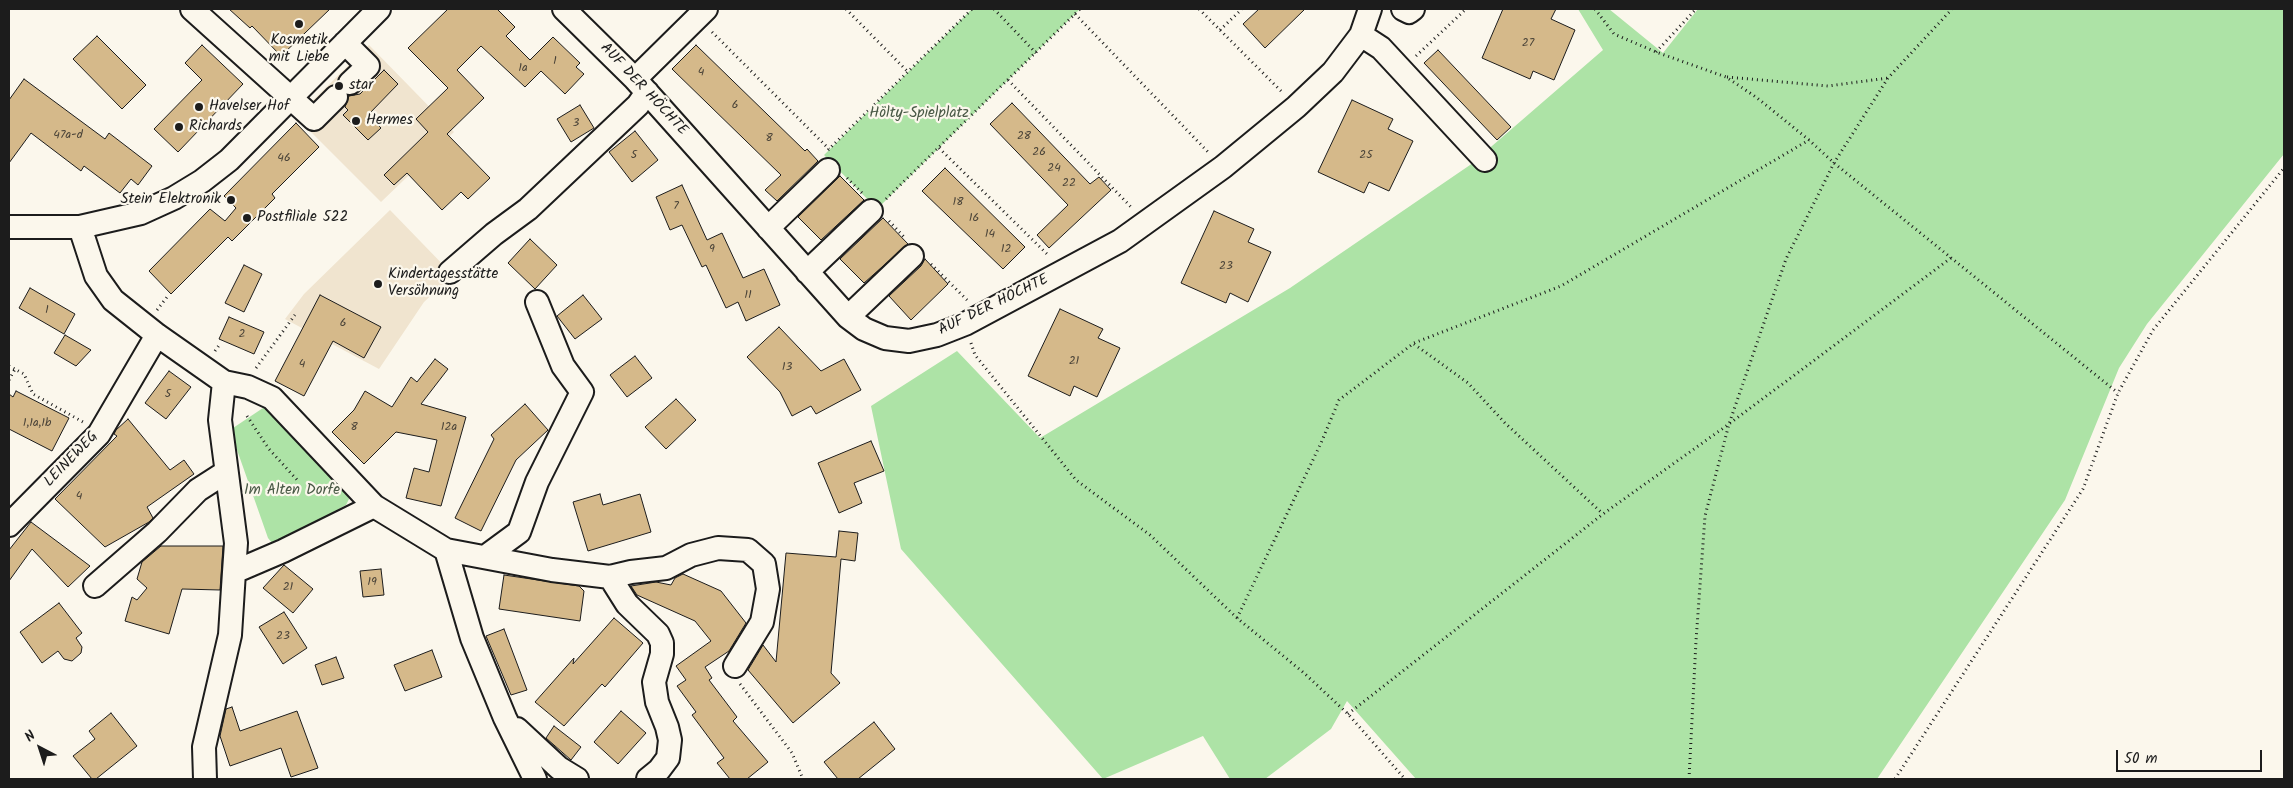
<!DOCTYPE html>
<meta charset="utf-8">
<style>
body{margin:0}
#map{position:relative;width:2293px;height:788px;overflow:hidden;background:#fbf7ec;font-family:Kalam,sans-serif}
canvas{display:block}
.frame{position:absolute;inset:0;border:10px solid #1c1c1c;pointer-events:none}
.north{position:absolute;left:15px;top:723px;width:50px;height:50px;-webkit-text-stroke:4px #fbf7ec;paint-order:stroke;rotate:320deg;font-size:14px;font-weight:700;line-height:20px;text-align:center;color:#1c1c1c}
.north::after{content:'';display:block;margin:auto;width:18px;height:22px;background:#1c1c1c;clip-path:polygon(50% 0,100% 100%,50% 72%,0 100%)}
.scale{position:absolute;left:2116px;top:750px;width:146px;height:22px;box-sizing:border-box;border:2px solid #1c1c1c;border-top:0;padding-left:6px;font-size:15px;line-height:18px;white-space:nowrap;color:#1c1c1c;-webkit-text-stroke:4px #fbf7ec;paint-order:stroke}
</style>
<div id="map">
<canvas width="2293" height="788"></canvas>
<div class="frame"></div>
<div class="north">N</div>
<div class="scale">50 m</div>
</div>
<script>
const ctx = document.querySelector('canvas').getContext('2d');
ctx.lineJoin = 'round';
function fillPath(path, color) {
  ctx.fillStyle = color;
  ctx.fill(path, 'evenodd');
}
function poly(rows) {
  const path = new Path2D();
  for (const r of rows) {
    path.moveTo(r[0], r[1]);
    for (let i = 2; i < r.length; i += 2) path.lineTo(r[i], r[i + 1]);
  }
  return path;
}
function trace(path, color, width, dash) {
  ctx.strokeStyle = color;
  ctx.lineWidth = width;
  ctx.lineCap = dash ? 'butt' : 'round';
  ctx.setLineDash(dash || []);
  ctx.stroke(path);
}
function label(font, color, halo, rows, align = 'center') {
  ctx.font = font + ' Kalam,sans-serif';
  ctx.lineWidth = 4.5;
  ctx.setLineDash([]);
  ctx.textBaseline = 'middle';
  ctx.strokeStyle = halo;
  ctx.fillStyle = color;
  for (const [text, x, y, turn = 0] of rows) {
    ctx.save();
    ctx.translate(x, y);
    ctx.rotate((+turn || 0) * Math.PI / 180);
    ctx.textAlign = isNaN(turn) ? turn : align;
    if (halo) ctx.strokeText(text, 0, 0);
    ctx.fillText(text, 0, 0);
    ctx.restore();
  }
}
const built = poly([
 [369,45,454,132,381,202,296,117],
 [390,210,453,275,424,302,379,369,285,319,304,294]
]);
const green = poly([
 [972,9,1080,9,877,209,824,155],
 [1578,9,1609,9,1663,53,1698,9,2284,9,2284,154,2147,324,2119,368,2065,500,1877,779,1416,779,1347,701,1331,729,1265,779,1230,779,1203,736,1103,779,901,549,871,406,957,351,1040,438,1290,288,1470,165,1603,50],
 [266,406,347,492,349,499,346,505,278,543,272,543,268,538,230,430]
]);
const building = poly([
 [229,9,330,9,281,56,252,26,250,28,229,9],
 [448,9,497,9,515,27,506,36,530,60,553,37,580,63,576,67,584,74,565,94,541,71,525,87,481,46,457,70,484,98,447,134,490,178,468,199,461,192,442,210,407,173,394,185,384,175,428,132,416,119,448,88,408,48,448,9],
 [1259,9,1305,9,1265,48,1243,24,1259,9],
 [1503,9,1556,9,1551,19,1575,30,1554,80,1533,71,1530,79,1482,58,1503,9],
 [97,36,146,85,122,109,73,59,97,36],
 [202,45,243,84,178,152,154,129,202,80,185,63,202,45],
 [696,45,805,151,807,149,818,161,777,201,765,190,781,175,672,69,696,45],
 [1438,50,1511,127,1497,140,1424,63,1438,50],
 [384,70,398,84,368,115,381,128,368,140,343,115,348,110,345,107,349,96,360,94,384,70],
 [24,79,105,139,109,133,152,166,138,185,131,179,120,193,84,166,81,171,31,133,9,163,9,100,24,79],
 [1352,100,1393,119,1388,129,1413,141,1389,191,1369,182,1364,193,1318,172,1352,100],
 [1012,103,1090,184,1099,177,1111,190,1049,248,1037,235,1068,205,990,124,1012,103],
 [580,105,594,128,571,142,557,119,580,105],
 [296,123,319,147,272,194,275,198,232,241,228,237,171,294,149,271,210,209,225,221,236,208,224,196,296,123],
 [635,131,658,160,632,182,609,152,635,131],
 [945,168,1025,247,1003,269,922,191,945,168],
 [840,176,864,200,821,240,798,217,840,176],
 [682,185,707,240,722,233,743,278,764,269,780,305,746,321,738,302,726,308,706,265,702,267,682,225,670,230,656,197,682,185],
 [1214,211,1254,229,1248,242,1271,252,1248,302,1230,293,1226,303,1181,283,1214,211],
 [883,218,908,244,864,283,840,259,883,218],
 [530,239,557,265,535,289,508,263,530,239],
 [925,259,948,284,911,320,889,296,921,266,925,259],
 [244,265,262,274,244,312,225,303,244,265],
 [30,288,75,314,64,334,19,308,30,288],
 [320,295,381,327,364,358,333,341,304,396,275,381,320,295],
 [583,295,602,319,575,339,557,316,583,295],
 [1060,309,1103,329,1098,338,1120,348,1097,397,1074,386,1070,396,1028,376,1060,309],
 [229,317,264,332,254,354,219,339,229,317],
 [779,327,821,371,844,359,861,390,816,414,811,406,792,416,780,392,747,357,779,327],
 [65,335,91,350,76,366,54,353,65,335],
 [635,356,652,378,627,397,610,375,635,356],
 [435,359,448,369,421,404,466,417,441,506,406,498,414,468,429,472,437,440,396,432,364,464,332,432,354,410,365,391,392,407,411,377,417,382,435,359],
 [169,371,191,387,166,419,145,403,169,371],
 [16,391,69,418,52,451,9,429,9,394,13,397,16,391],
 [676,399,696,420,666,449,645,427,676,399],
 [525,404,548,430,516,460,481,531,455,518,494,439,491,435,525,404],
 [128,419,170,470,184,460,194,474,147,507,153,518,149,522,105,547,55,499,117,436,114,434,116,430,128,419],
 [871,441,884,471,854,483,862,503,839,513,818,463,871,441],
 [600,494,603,505,640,494,651,532,588,551,573,502,600,494],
 [31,522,90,566,68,587,32,549,9,581,9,550,31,522],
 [839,531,858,533,855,561,841,559,831,673,840,683,793,723,748,670,763,645,776,662,786,553,836,557,839,531],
 [161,546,223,546,220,590,182,589,169,634,125,621,132,597,137,600,147,588,137,579,142,562,161,546],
 [284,565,313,589,293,613,263,588,284,565],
 [381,569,384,595,363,597,360,571,381,569],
 [683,574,721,591,746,623,729,651,705,667,712,678,709,680,737,717,733,721,768,762,747,779,730,779,717,763,724,758,692,715,696,712,677,686,686,680,676,666,711,641,695,621,637,595,631,586,656,582,671,585,675,578,683,574],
 [504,575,579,586,584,591,580,621,499,609,504,575],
 [59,603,82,633,76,638,82,647,81,653,72,661,64,659,58,651,42,663,20,632,59,603],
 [284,612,307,648,283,664,259,627,284,612],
 [614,618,643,643,605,687,602,684,564,726,535,702,574,658,573,664,614,618],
 [504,629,527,690,511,695,486,636,504,629],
 [432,650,442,677,405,691,394,665,432,650],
 [336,657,344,678,322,685,315,665,336,657],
 [232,707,240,731,297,711,318,768,291,777,281,748,230,766,220,736,226,709,232,707],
 [621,711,646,733,618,764,594,742,621,711],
 [111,713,137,746,96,779,92,779,73,756,95,739,89,731,111,713],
 [874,722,895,749,858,779,838,779,824,762,874,722],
 [554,726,581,747,571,760,546,738,554,726]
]);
const path = poly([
 [846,9,908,72],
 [994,9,1036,53],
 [1199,9,1283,93],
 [1595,9,1614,34,1656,52,1726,77,1756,97,1809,140,1834,163,2118,393],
 [1075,14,1209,153],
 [1220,30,1242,9],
 [712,32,829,149],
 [1656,52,1696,9],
 [1416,56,1466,9],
 [1727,77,1828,86,1888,78],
 [1008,80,1132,208],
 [939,148,1049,256],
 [828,150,972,9],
 [847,178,862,193],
 [886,199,1080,9],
 [889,221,905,238],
 [931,264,967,300],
 [157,310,167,297],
 [971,343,975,355,1076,480,1150,535,1237,618,1304,673,1348,714,1405,779],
 [1414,344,1468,383,1505,423,1603,514],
 [215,351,220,344],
 [9,366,24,374,33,394,83,422],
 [256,368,295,315],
 [9,380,15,369],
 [247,416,269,449,299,482],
 [1237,618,1321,443,1339,400,1414,343,1561,286,1809,140],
 [740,684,792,753,803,779],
 [1348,714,1603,514,1729,424,1951,258],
 [1689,779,1696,641,1705,516,1729,424,1786,259,1834,163,1888,78,1952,9],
 [1895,779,2083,489,2118,393,2153,330,2284,168]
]);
const minor = poly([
 [192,9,314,119,336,97],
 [564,9,635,79,848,317,864,329,885,338,909,341,937,335,965,324,1064,271,1120,241,1223,167,1296,107,1333,72,1361,35,1370,9],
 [1403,9,1409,12,1413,9],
 [1361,35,1381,48,1485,160],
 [345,43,368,66,350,83],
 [635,79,706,9],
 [9,227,80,227,141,213,174,198,202,181,229,160,379,9],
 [80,227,96,276,113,300,157,335,224,382,220,420,236,543,234,572,230,635,204,747,205,779],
 [768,228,828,170],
 [450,272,494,234,528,209,638,105,647,92],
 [807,272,871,211],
 [848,317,912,256],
 [224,382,248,387,272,398,374,506,446,550,552,570,610,577,631,572,666,568,691,555,718,548,748,550,764,564,768,589,762,622,735,666],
 [9,525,99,434,157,335],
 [446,550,472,638,505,718,535,779],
 [485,557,519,532,537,482,582,392,563,366,537,302],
 [234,572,283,551,374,506],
 [610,577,627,604,658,634,662,643,662,654,654,682,657,702,667,727,670,740,668,758,659,770,648,779],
 [95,586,157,532,198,490,226,472],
 [517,729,559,768,577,779]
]);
const markers = [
 [299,24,5,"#1c1c1c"],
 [339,86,5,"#1c1c1c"],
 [199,107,5,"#1c1c1c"],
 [356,121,5,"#1c1c1c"],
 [179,127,5,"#1c1c1c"],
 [231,200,5,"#1c1c1c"],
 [247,218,5,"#1c1c1c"],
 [378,284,5,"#1c1c1c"]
];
const numberNames = [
 ["27",1528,44],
 ["1",555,62],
 ["1a",523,69],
 ["4",701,73],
 ["6",735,106],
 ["3",576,124],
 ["47a-d",68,136],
 ["28",1024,137],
 ["8",769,139],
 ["26",1039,153],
 ["5",634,156],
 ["25",1366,156],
 ["46",284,159],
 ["24",1054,169],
 ["22",1069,184],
 ["18",958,203],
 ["7",676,207],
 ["16",974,219],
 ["14",990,235],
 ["9",712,250],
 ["12",1006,250],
 ["23",1226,267],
 ["11",748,296],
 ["1",47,311],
 ["6",343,324],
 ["2",242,335],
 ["21",1074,362],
 ["4",302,365],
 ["13",787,368],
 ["5",168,395],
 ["1,1a,1b",37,424],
 ["8",354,428],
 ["12a",449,428],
 ["4",79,497],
 ["19",372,583],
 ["21",288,588],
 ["23",283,637]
];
const poiNames = [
 ["Kosmetik",299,41,"center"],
 ["mit Liebe",299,58,"center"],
 ["star",349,86],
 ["Havelser Hof",209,107],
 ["Hermes",366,121],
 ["Richards",189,127],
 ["Stein Elektronik",221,200,"right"],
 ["Postfiliale 522",257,218],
 ["Kindertagesstätte",388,275],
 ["Versöhnung",388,292]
];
const streetNames = [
 ["AUF DER HÖCHTE",643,90,47],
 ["AUF DER HÖCHTE",994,306,-26],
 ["LEINEWEG",72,460,-46]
];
const parkNames = [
 ["Hölty-Spielplatz",919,114],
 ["Im Alten Dorfe",292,491]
];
fillPath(built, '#f0e4cf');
fillPath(green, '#ade3a6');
fillPath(building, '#d5b98a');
trace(building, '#1c1c1c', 1);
trace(minor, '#1c1c1c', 26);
trace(path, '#1c1c1c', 3, [1, 4]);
trace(minor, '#fbf7ec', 22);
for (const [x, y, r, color] of markers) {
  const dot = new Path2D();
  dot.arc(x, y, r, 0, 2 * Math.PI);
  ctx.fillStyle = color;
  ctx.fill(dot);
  trace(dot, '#fbf7ec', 2);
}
label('12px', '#4a4338', null, numberNames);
label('15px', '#1c1c1c', '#fbf7ec', poiNames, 'left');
label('15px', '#1c1c1c', '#fbf7ec', streetNames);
label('15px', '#485845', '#fbf7ec', parkNames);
</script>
